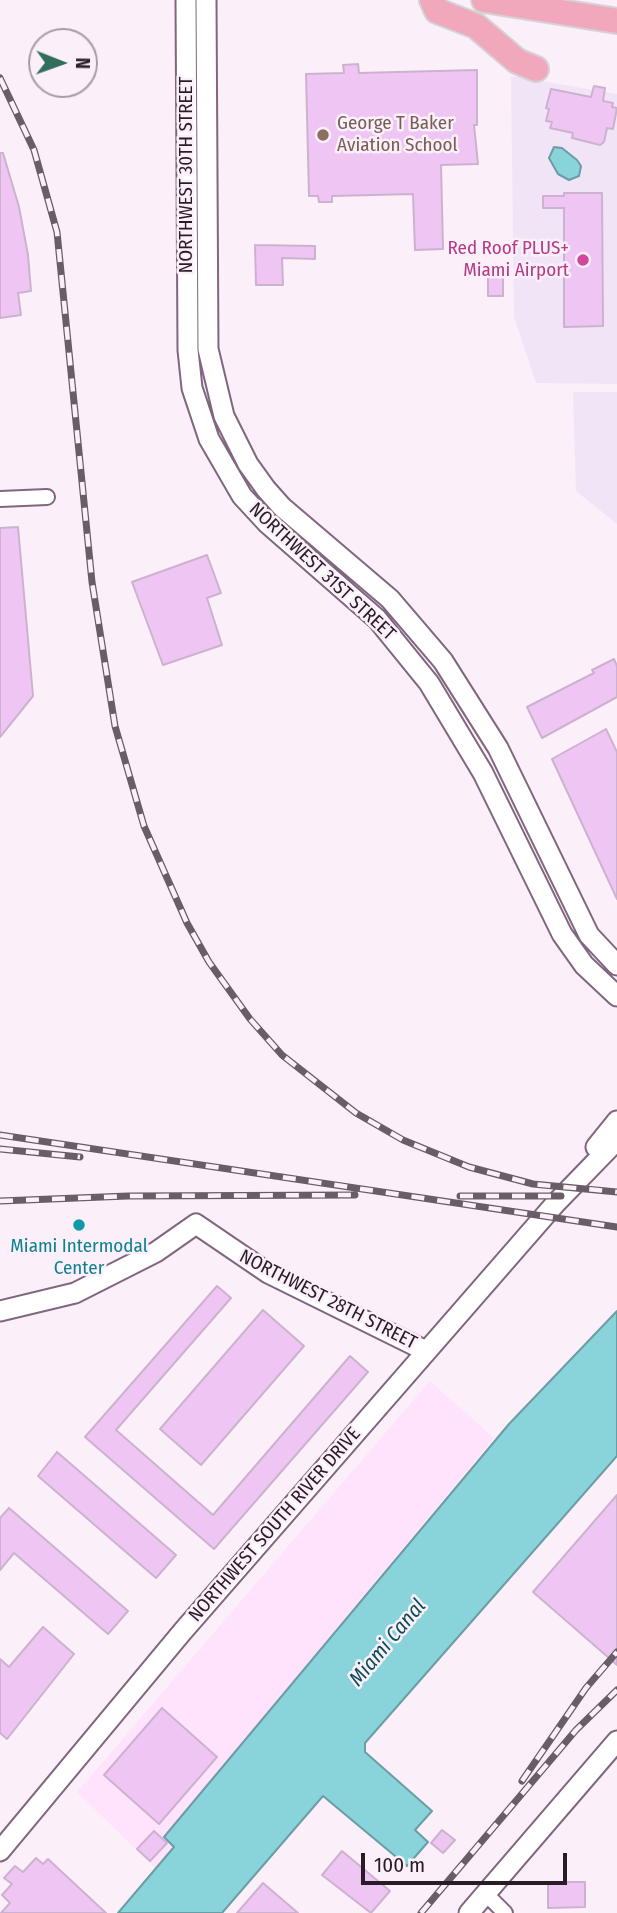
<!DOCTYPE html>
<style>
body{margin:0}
#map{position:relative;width:617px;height:1913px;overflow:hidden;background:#fbeffa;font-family:"Fira Sans Condensed",sans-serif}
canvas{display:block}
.north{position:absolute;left:28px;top:28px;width:70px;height:70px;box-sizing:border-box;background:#fbeffa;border:2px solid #a79ba6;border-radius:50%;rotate:91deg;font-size:19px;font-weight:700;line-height:28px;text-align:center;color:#281d27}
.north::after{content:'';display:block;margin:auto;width:24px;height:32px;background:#316e5b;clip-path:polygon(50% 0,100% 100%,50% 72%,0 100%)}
.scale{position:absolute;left:361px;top:1853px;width:206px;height:32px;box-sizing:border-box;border:4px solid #281d27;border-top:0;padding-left:9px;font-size:21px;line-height:24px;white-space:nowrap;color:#281d27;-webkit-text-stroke:5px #fbeffa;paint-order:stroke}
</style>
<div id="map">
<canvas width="617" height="1913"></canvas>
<div class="north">N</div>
<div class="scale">100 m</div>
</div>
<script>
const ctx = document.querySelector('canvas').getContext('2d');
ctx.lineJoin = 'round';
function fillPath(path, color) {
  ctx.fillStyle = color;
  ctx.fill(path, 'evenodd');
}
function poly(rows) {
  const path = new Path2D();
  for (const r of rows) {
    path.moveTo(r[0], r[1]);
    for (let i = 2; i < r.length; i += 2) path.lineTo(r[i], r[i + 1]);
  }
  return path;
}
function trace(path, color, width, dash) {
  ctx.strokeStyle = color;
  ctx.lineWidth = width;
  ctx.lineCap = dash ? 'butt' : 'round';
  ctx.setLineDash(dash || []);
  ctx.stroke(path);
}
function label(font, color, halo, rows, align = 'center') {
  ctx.font = font + ' "Fira Sans Condensed",sans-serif';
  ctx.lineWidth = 5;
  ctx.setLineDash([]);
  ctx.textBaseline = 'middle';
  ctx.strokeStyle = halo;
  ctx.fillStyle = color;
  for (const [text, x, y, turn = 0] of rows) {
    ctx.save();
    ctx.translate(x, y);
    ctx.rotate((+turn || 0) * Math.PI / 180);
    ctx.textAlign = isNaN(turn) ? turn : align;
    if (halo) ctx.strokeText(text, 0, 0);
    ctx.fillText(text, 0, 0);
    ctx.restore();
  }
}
const commercial = poly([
 [511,76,617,94,617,384,536,383,514,317],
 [573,392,617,392,617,524,576,491]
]);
const built = poly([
 [430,1381,494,1438,164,1837,173,1847,155,1868,77,1792]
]);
const water = poly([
 [554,147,562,148,577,160,581,166,579,176,569,180,558,174,549,158,554,147],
 [617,1311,617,1456,365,1743,365,1752,432,1811,415,1830,428,1842,407,1866,323,1796,222,1913,118,1913,174,1847,164,1837,509,1424,617,1311]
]);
const building = poly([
 [358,64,359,73,477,70,477,125,474,125,478,164,441,165,443,249,415,250,413,194,332,196,332,202,319,202,318,196,309,196,306,74,344,73,343,65,358,64],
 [594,86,605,88,603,101,613,103,612,107,617,108,613,129,607,128,604,142,600,145,572,138,573,133,550,128,552,122,546,121,549,109,546,108,551,89,591,97,594,86],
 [0,153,3,153,19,207,28,255,31,291,18,293,21,315,0,318,0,153],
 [564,193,602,193,603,326,564,327,564,208,543,208,543,196,564,196,564,193],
 [255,245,315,246,315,259,282,258,283,285,256,285,255,245],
 [488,269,503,269,503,296,488,296,488,269],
 [18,527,33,696,0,737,0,528,18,527],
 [207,555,221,593,207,598,222,645,163,665,132,582,207,555],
 [614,659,617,666,617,697,542,738,527,707,594,673,592,670,614,659],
 [606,729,617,752,617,899,552,759,606,729],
 [217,1286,231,1298,116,1430,213,1515,350,1356,368,1372,214,1549,85,1437,217,1286],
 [263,1310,304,1346,201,1465,160,1429,263,1310],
 [57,1452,176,1555,156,1578,38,1476,57,1452],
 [617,1495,617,1665,533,1592,617,1495],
 [9,1508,128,1611,108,1634,14,1553,0,1570,0,1518,9,1508],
 [43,1627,74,1654,7,1739,0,1733,0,1659,9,1667,43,1627],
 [162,1708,217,1757,159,1824,104,1775,162,1708],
 [442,1830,455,1840,443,1853,431,1843,442,1830],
 [154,1831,167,1843,150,1861,137,1849,154,1831],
 [342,1851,390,1891,371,1913,322,1875,342,1851],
 [36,1858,43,1864,48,1859,106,1913,1,1913,10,1903,2,1895,12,1884,4,1878,15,1866,23,1872,36,1858],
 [548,1882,585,1882,585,1907,548,1908,548,1882],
 [263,1883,298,1913,237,1913,263,1883]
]);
const street = poly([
 [0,499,47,497],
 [486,1894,505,1913]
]);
const secondary = poly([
 [186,0,188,350,192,388,209,439,242,496,267,523,377,619,429,683,483,773,562,934,584,965,617,996],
 [206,0,208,349,224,416,248,464,266,489,282,507,390,599,443,661,498,748,589,935,617,965],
 [596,1147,617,1121],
 [0,1311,75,1293,156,1252,196,1224,268,1273,426,1351],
 [0,1851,183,1631,555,1204,617,1140],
 [469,1913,617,1741]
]);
const highway = poly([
 [432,0,437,11,476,26,517,61,536,69],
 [484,0,617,21]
]);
const rail = poly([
 [0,78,34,150,57,232,92,582,115,726,144,826,187,923,209,962,250,1019,282,1055,356,1113,403,1140,469,1167,533,1184,617,1192],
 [0,1135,617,1227],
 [0,1149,80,1157],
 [460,1196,561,1196],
 [0,1201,128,1196,355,1195],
 [522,1781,586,1688,617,1652],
 [421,1913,576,1730,617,1690]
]);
const markers = [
 [323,135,7,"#8d6e63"],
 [583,260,7,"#d1479c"],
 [79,1225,7,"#0f9aa8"]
];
const educationNames = [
 ["George T Baker",337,124],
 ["Aviation School",337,146]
];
const streetNames = [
 ["NORTHWEST 30TH STREET",187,175,-90],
 ["NORTHWEST 31ST STREET",322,572,43],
 ["NORTHWEST 28TH STREET",328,1300,27],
 ["NORTHWEST SOUTH RIVER DRIVE",275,1525,-49]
];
const hotelNames = [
 ["Red Roof PLUS+",569,249],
 ["Miami Airport",569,271]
];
const cultureNames = [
 ["Miami Intermodal",79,1247],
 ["Center",79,1269]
];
const waterNames = [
 ["Miami Canal",388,1643,-50]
];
fillPath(commercial, '#f2e4f7');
fillPath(built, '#ffe2fc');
fillPath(water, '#89d3db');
trace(water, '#6c9ca5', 2);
fillPath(building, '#efc6f3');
trace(building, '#ccb2ce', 2);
trace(street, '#80667e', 18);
trace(secondary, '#80667e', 23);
trace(highway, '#d4d2d4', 28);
trace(street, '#fff', 14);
trace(secondary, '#fff', 19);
trace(highway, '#f1a7bc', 24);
trace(rail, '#695e68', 7);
trace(rail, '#fbeffa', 4.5, [13]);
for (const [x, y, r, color] of markers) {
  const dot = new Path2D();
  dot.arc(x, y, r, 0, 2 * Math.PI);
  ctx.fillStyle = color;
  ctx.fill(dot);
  trace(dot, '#fbeffa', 2.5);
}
label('19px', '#785e54', '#fbeffa', educationNames, 'left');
label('19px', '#281d27', '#fbeffa', streetNames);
label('19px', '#b23c85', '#fbeffa', hotelNames, 'right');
label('19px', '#0d838f', '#fbeffa', cultureNames);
label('italic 21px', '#0b4e54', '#fbeffa', waterNames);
</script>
